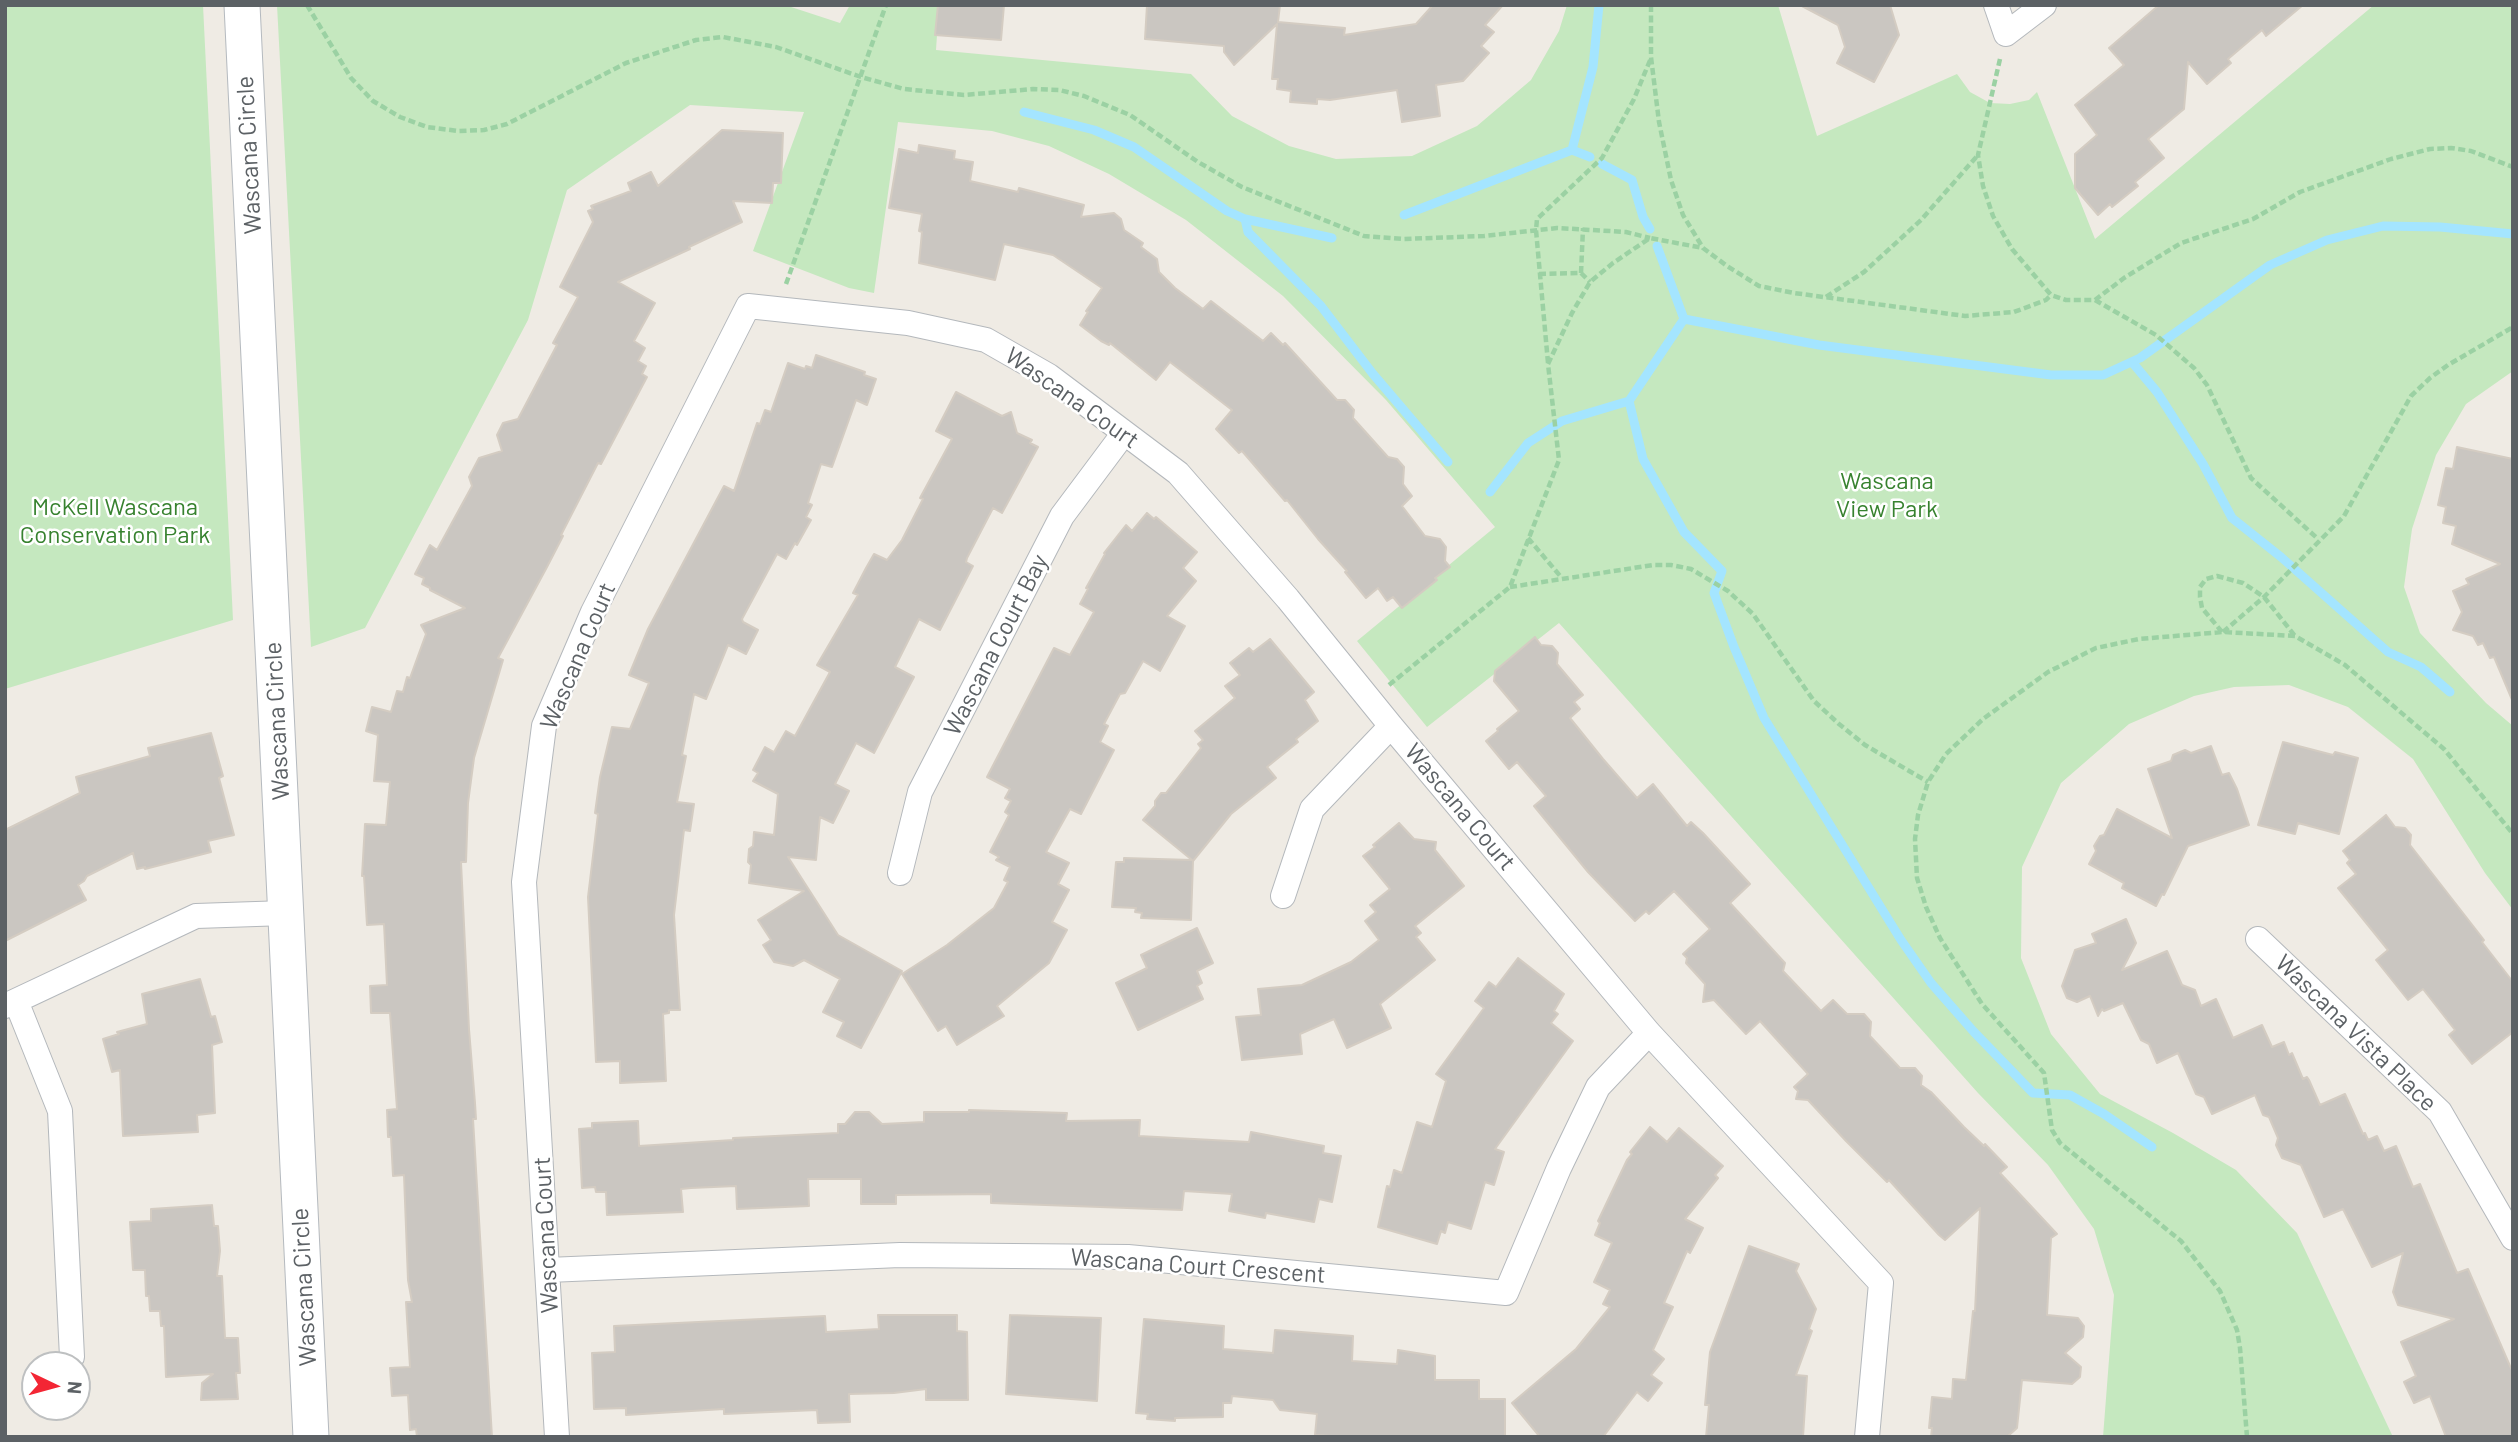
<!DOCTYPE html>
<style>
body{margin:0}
#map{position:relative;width:2518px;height:1442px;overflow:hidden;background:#efebe4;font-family:Barlow,sans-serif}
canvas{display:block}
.frame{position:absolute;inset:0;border:7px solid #5c6165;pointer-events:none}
.north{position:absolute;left:21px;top:1351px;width:70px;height:70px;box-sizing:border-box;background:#fff;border:2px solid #bec0c1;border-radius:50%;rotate:95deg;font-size:19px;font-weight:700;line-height:28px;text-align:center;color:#5c6165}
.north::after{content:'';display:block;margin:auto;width:24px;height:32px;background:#f32634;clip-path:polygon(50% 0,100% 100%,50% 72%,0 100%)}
</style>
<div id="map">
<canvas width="2518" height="1442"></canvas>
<div class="frame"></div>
<div class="north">N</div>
</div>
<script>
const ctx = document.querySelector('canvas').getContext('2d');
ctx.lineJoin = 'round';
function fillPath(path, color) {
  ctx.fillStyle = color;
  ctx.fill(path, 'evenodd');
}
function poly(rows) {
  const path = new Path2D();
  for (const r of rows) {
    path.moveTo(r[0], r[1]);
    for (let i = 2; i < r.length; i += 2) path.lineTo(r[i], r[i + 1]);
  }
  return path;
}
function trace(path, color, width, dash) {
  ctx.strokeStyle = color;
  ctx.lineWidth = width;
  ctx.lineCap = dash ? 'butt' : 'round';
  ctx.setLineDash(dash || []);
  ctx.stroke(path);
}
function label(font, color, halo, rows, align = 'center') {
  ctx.font = font + ' Barlow,sans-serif';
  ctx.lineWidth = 5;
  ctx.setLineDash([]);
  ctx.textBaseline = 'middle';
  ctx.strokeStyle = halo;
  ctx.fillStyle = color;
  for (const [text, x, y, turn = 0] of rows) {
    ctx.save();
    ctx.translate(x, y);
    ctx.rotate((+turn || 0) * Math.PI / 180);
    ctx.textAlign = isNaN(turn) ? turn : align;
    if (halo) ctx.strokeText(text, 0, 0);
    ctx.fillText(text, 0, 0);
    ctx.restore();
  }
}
const green = poly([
 [5,5,203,5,233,620,5,689],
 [277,5,785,5,840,23,850,5,939,5,936,50,1191,74,1232,116,1289,146,1336,159,1412,156,1477,126,1531,80,1559,31,1567,5,1778,5,1817,136,1957,74,1970,92,1990,103,2010,104,2029,100,2037,92,2095,239,2374,5,2513,5,2513,371,2466,404,2436,455,2412,529,2404,587,2420,633,2486,703,2513,726,2513,910,2485,873,2413,759,2348,707,2289,685,2234,687,2194,696,2129,724,2061,783,2022,867,2021,958,2051,1034,2100,1094,2173,1133,2236,1170,2297,1233,2393,1437,2103,1437,2114,1295,2094,1229,2048,1165,1978,1093,1559,623,1427,727,1357,641,1495,527,1386,400,1283,296,1186,220,1109,174,1049,146,992,131,898,122,874,293,849,288,753,251,804,112,690,105,567,190,528,320,365,628,311,647]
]);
const stream = poly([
 [1024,112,1094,130,1134,147,1227,211,1245,219,1332,238],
 [1590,157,1572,150,1593,67,1599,5],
 [1602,164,1632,180,1643,217,1650,229],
 [1404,215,1572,150],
 [1245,219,1248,232,1321,306,1373,374,1448,462],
 [1657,246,1684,319],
 [1684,319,1629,401,1643,459,1684,532,1722,571,1714,593,1734,647,1764,718,1901,940,1931,983,1974,1032,2033,1093,2070,1095,2104,1114,2152,1147],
 [1684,319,1819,345,2051,375,2103,375,2140,358,2270,265,2327,240,2383,226,2440,227,2513,234],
 [2132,362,2157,392,2203,464,2232,518,2281,557,2388,652,2421,667,2450,692],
 [1490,492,1528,443,1562,421,1629,401]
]);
const building = poly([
 [938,5,1004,5,1001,40,935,35,938,5],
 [1147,5,1280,5,1278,22,1345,28,1344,35,1416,24,1433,5,1503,5,1485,25,1494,32,1481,46,1489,53,1463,81,1436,85,1440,116,1402,122,1397,90,1330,100,1317,99,1317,104,1290,102,1291,91,1277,89,1278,79,1272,79,1277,24,1234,65,1224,52,1224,46,1145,39,1147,5],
 [1800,5,1890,5,1899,35,1874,82,1837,63,1845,47,1838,25,1800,5],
 [2159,5,2303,5,2266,36,2262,30,2228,59,2231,63,2207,84,2188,62,2184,109,2148,139,2164,158,2135,182,2138,186,2112,207,2110,204,2098,215,2075,188,2075,154,2097,135,2075,105,2124,65,2109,48,2159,5],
 [722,130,783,133,781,183,773,183,772,203,733,201,742,222,689,247,690,249,618,282,655,303,634,341,645,348,638,361,646,366,642,374,647,377,601,464,598,463,561,535,563,536,547,567,498,658,503,660,474,758,468,803,466,862,461,862,469,1029,475,1103,476,1119,473,1119,492,1437,417,1437,416,1429,410,1430,408,1395,392,1396,390,1368,410,1367,406,1302,412,1302,408,1280,404,1175,393,1176,391,1137,388,1137,387,1110,397,1109,390,1013,371,1013,370,986,387,985,384,924,367,925,364,876,362,876,365,824,386,825,390,782,374,781,378,735,366,731,372,707,391,712,397,691,403,692,407,677,410,678,426,634,421,625,465,608,430,590,430,588,422,584,424,578,415,574,430,545,437,550,472,486,469,477,479,458,502,451,497,435,503,423,518,419,557,345,553,343,578,297,560,287,593,222,588,211,593,209,591,206,631,191,628,183,651,172,658,186,722,130],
 [919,145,955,151,954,159,973,162,970,181,1018,192,1019,188,1084,205,1081,217,1114,213,1121,219,1124,230,1143,243,1141,247,1157,259,1159,272,1175,288,1203,309,1211,301,1263,341,1271,333,1283,345,1285,343,1337,400,1345,400,1354,410,1353,418,1388,457,1397,459,1404,467,1403,484,1412,496,1402,506,1425,536,1440,539,1446,547,1445,561,1450,567,1435,578,1437,580,1402,608,1393,597,1387,601,1378,588,1366,598,1345,572,1347,571,1318,539,1287,500,1285,501,1242,451,1239,453,1216,429,1232,410,1170,362,1156,380,1110,343,1109,345,1101,341,1080,325,1088,312,1086,311,1102,288,1053,255,1004,244,995,280,919,263,922,232,919,231,922,214,889,208,899,149,918,153,919,145],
 [816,355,865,372,864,375,876,379,867,405,856,400,832,467,821,464,808,503,812,505,806,517,811,520,797,545,795,543,786,559,777,554,742,619,743,622,758,630,746,654,728,645,706,699,694,694,682,755,686,756,677,802,694,804,690,831,684,830,674,915,680,1010,669,1010,669,1013,663,1014,666,1081,620,1083,620,1061,596,1062,588,897,598,814,595,813,600,777,612,727,630,729,649,683,629,675,648,629,724,486,734,491,757,423,760,424,765,410,771,412,788,363,805,369,806,366,812,368,816,355],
 [956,392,1002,416,1011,412,1017,433,1032,440,1030,443,1038,447,1002,513,993,508,967,558,966,562,973,566,940,630,919,619,895,667,914,677,874,753,856,743,835,784,849,791,833,823,820,817,816,860,788,857,838,935,902,971,861,1048,837,1036,844,1022,823,1012,840,979,804,960,793,966,774,962,763,945,771,940,758,920,804,891,749,883,751,865,748,862,749,849,753,846,754,832,774,835,778,794,753,781,758,773,753,770,765,747,774,752,786,731,795,736,830,672,817,665,858,595,853,593,866,568,874,554,887,560,902,540,923,499,920,498,952,439,936,431,956,392],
 [2457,447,2513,459,2513,702,2494,657,2490,658,2483,643,2478,645,2473,636,2453,630,2462,612,2453,591,2469,584,2466,579,2500,564,2452,544,2456,526,2443,523,2446,507,2438,505,2446,468,2453,469,2457,447],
 [1147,513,1154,519,1156,517,1197,552,1183,568,1196,581,1167,616,1185,626,1160,671,1143,661,1125,693,1120,694,1104,724,1108,726,1100,742,1114,750,1081,814,1070,809,1046,852,1069,863,1058,884,1069,890,1052,922,1067,930,1049,963,997,1006,1004,1016,957,1045,946,1026,938,1031,902,974,947,945,994,908,1008,882,1004,880,1010,867,996,860,999,857,990,852,1009,815,1005,812,1011,801,1005,798,1010,789,987,777,1054,648,1070,655,1094,612,1080,604,1088,589,1086,588,1105,554,1104,553,1126,525,1132,531,1147,513],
 [1535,637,1541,645,1552,646,1558,653,1557,664,1583,695,1574,702,1580,709,1570,718,1603,759,1637,798,1653,784,1687,826,1691,822,1703,833,1750,884,1730,903,1785,963,1783,971,1821,1011,1833,1000,1847,1014,1864,1014,1871,1022,1870,1036,1900,1068,1915,1068,1922,1076,1921,1085,1931,1092,1964,1127,1984,1146,1985,1144,2007,1167,2000,1173,2057,1234,2051,1238,2047,1315,2078,1318,2084,1326,2083,1337,2065,1353,2081,1367,2080,1377,2072,1384,2022,1380,2017,1428,2007,1437,1931,1437,1932,1428,1929,1428,1932,1397,1952,1399,1953,1379,1966,1380,1973,1311,1975,1311,1980,1208,1945,1240,1939,1235,1889,1180,1887,1182,1846,1141,1808,1100,1796,1099,1798,1091,1794,1087,1808,1074,1760,1021,1746,1034,1714,1000,1703,1002,1705,984,1686,963,1687,958,1683,954,1710,929,1674,891,1649,914,1646,911,1635,921,1588,872,1534,806,1546,796,1517,762,1509,769,1486,741,1498,731,1497,729,1519,711,1494,681,1495,671,1535,637],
 [1270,639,1314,692,1305,700,1318,721,1296,739,1298,742,1267,767,1276,778,1231,814,1193,861,1191,920,1141,918,1142,913,1135,912,1136,908,1112,907,1116,862,1124,862,1124,858,1192,860,1143,820,1155,806,1155,801,1161,793,1166,793,1201,748,1198,744,1203,740,1195,731,1235,698,1225,686,1240,675,1230,663,1249,648,1253,652,1270,639],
 [211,733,223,776,219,778,234,835,208,841,211,852,145,869,145,867,137,869,133,853,87,876,84,881,78,885,86,900,5,941,5,830,80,793,76,777,150,756,148,748,211,733],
 [2283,742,2333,755,2335,752,2358,758,2339,834,2298,823,2295,834,2258,825,2283,742],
 [2211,746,2222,775,2229,773,2237,789,2249,825,2188,846,2164,895,2162,894,2156,906,2122,888,2124,883,2089,864,2096,851,2094,846,2100,836,2104,835,2117,809,2172,838,2148,769,2171,761,2173,755,2185,750,2191,753,2211,746],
 [2386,815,2395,827,2405,828,2411,835,2410,845,2484,940,2482,942,2513,982,2513,1032,2472,1064,2449,1035,2455,1030,2423,989,2408,1000,2376,960,2388,950,2338,888,2356,874,2347,863,2350,860,2343,851,2386,815],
 [1399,823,1414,839,1436,842,1435,850,1464,886,1415,926,1421,933,1416,937,1435,960,1380,1004,1391,1028,1347,1048,1334,1019,1300,1034,1302,1054,1242,1060,1236,1017,1261,1015,1258,989,1302,985,1351,962,1379,940,1365,921,1376,912,1370,905,1390,889,1363,856,1375,847,1373,845,1399,823],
 [2126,919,2136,943,2122,970,2167,951,2182,985,2195,990,2201,1006,2216,999,2233,1038,2262,1025,2272,1047,2284,1042,2289,1055,2292,1053,2303,1079,2307,1077,2309,1080,2320,1105,2345,1094,2363,1134,2365,1133,2368,1140,2377,1136,2384,1151,2396,1146,2413,1187,2420,1184,2457,1273,2468,1269,2510,1366,2513,1372,2513,1437,2446,1437,2430,1396,2414,1403,2404,1382,2416,1376,2401,1342,2454,1319,2398,1305,2393,1292,2403,1253,2372,1267,2343,1209,2324,1217,2301,1165,2282,1158,2276,1145,2278,1138,2269,1117,2263,1115,2255,1095,2212,1114,2204,1097,2196,1094,2178,1053,2157,1063,2149,1044,2141,1040,2123,1003,2104,1011,2102,1009,2098,1016,2090,996,2077,1002,2067,998,2062,986,2075,950,2096,943,2092,934,2126,919],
 [1197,928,1213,963,1197,971,1202,983,1197,986,1203,999,1138,1030,1116,983,1147,968,1141,955,1197,928],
 [1518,958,1564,994,1554,1011,1558,1014,1551,1023,1573,1041,1495,1149,1504,1152,1494,1185,1485,1182,1471,1229,1448,1222,1445,1233,1441,1231,1437,1244,1378,1227,1387,1186,1390,1187,1394,1170,1402,1173,1417,1122,1432,1127,1446,1081,1436,1074,1484,1008,1475,1001,1489,982,1496,987,1518,958],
 [200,979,211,1017,215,1016,222,1042,212,1045,215,1113,197,1115,198,1132,123,1136,120,1070,112,1072,103,1039,119,1034,117,1032,147,1024,142,994,200,979],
 [969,1110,1067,1113,1066,1121,1140,1120,1139,1136,1249,1142,1251,1132,1324,1146,1323,1153,1341,1156,1332,1202,1319,1199,1314,1222,1266,1213,1265,1218,1229,1211,1232,1194,1184,1191,1182,1210,991,1203,991,1194,896,1195,896,1204,861,1204,861,1179,808,1179,809,1206,737,1209,736,1186,691,1188,681,1189,683,1212,607,1215,606,1192,596,1192,595,1187,582,1188,579,1129,592,1128,592,1123,638,1121,639,1146,733,1140,733,1138,838,1133,838,1124,845,1124,855,1112,869,1112,882,1124,924,1122,924,1112,969,1112,969,1110],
 [1650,1127,1667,1142,1679,1128,1723,1166,1715,1175,1718,1178,1685,1219,1703,1228,1690,1253,1687,1251,1664,1303,1673,1307,1653,1350,1664,1359,1651,1375,1662,1383,1648,1401,1637,1392,1603,1437,1540,1437,1512,1403,1576,1349,1610,1307,1603,1304,1610,1290,1594,1282,1612,1243,1595,1235,1600,1223,1598,1221,1627,1160,1632,1154,1630,1152,1650,1127],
 [212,1205,214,1226,218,1226,220,1251,217,1276,222,1276,225,1338,238,1338,240,1373,236,1373,238,1399,201,1400,202,1383,213,1374,166,1377,164,1326,161,1326,160,1311,150,1311,149,1296,146,1296,145,1270,133,1270,130,1222,151,1221,151,1209,212,1205],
 [1749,1246,1799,1264,1796,1271,1816,1309,1809,1329,1812,1331,1796,1375,1807,1376,1803,1437,1706,1437,1709,1405,1705,1405,1710,1352,1749,1246],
 [878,1315,957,1315,957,1331,967,1332,968,1400,926,1400,926,1389,894,1393,849,1394,850,1422,818,1423,817,1410,724,1414,724,1409,626,1415,626,1408,594,1409,592,1353,615,1352,614,1326,825,1316,826,1332,879,1329,878,1315],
 [1010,1315,1101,1318,1097,1401,1006,1394,1010,1315],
 [1144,1319,1224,1326,1223,1349,1273,1353,1275,1330,1353,1336,1352,1361,1397,1364,1398,1350,1435,1356,1435,1380,1479,1380,1479,1399,1505,1399,1505,1437,1343,1437,1315,1435,1317,1414,1280,1410,1273,1400,1232,1396,1231,1403,1223,1403,1223,1417,1175,1418,1175,1421,1147,1419,1148,1414,1136,1413,1144,1319]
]);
const path = poly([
 [307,5,351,78,373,101,400,117,427,127,458,131,484,130,507,124,626,63,696,40,723,37,776,47,861,77,904,89,964,95,1033,89,1059,90,1084,96,1130,115,1198,162,1242,187,1364,236,1404,239,1484,236,1557,228,1626,232,1650,238],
 [1651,5,1651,57,1659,122,1671,180,1683,215,1703,248,1727,266,1759,286,1794,293,1965,316,2014,312,2046,300,2051,295],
 [2000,59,1978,155,1983,186,1993,216,2012,249,2051,295,2066,300,2095,300,2124,278,2181,243,2253,219,2300,192,2391,159,2430,149,2451,148,2471,151,2513,167],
 [1581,273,1583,228],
 [1539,274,1581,273,1590,282],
 [786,284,886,5],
 [1826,297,1864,272,1921,220,1978,155],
 [2095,300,2156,335,2194,368,2207,385,2251,478,2318,539],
 [1548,363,1536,230,1537,219,1602,158,1634,99,1651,58],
 [1528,538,1561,577],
 [1510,587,1653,565,1671,565,1691,569,1728,591,1753,614,1814,701,1839,724,1865,745,1928,782],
 [2222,632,2202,608,2200,597,2200,587,2206,579,2217,576,2243,583,2264,597,2295,636],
 [2223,632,2264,597,2344,516,2411,396,2430,378,2448,365,2513,327],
 [1389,685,1510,587,1559,460,1548,364,1572,313,1590,282,1613,263,1650,238,1703,248],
 [2247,1437,2240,1348,2237,1330,2220,1291,2181,1241,2060,1143,2052,1130,2044,1073,1982,1004,1940,938,1926,907,1917,878,1915,839,1918,815,1928,782,1946,754,1983,719,2048,672,2096,648,2139,639,2223,632,2295,636,2345,665,2444,749,2513,834]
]);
const street = poly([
 [1996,5,2006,34,2044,5],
 [900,873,920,792,1062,516,1124,433],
 [1283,896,1312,809,1391,726],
 [2258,939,2440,1112,2513,1238],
 [16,1001,60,1111,72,1357],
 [5,1006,196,916,286,913],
 [548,1270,900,1255,1128,1257,1506,1293,1559,1168,1598,1087,1649,1033],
 [557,1437,524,882,544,726,593,612,748,306,908,323,986,340,1049,376,1178,473,1288,599,1391,726,1649,1033,1881,1283,1867,1437]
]);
const secondary = poly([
 [242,5,311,1437]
]);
const streetNames = [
 ["Wascana Circle",249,155,-93],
 ["Wascana Court",1072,398,35],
 ["Wascana Court Bay",996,645,-63],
 ["Wascana Court",578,656,-67],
 ["Wascana Circle",277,721,-93],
 ["Wascana Court",1460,807,50],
 ["Wascana Vista Place",2356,1033,44],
 ["Wascana Court",546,1235,-93],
 ["Wascana Court Crescent",1198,1266,4],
 ["Wascana Circle",304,1287,-93]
];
const parkNames = [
 ["Wascana",1887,481],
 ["View Park",1887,509],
 ["McKell Wascana",115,507],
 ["Conservation Park",115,535]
];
fillPath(green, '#c5e8bf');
trace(stream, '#a4e5ff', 9);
fillPath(building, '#cac6c1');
trace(building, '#d4ccc2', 2);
trace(street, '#b4b8bc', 26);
trace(secondary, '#b5babf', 37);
trace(path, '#9bd1a3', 4.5, [7, 3.5]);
trace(street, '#fff', 24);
trace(secondary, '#fff', 35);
label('24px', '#5c6165', '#fff', streetNames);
label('24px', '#37822f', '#fff', parkNames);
</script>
